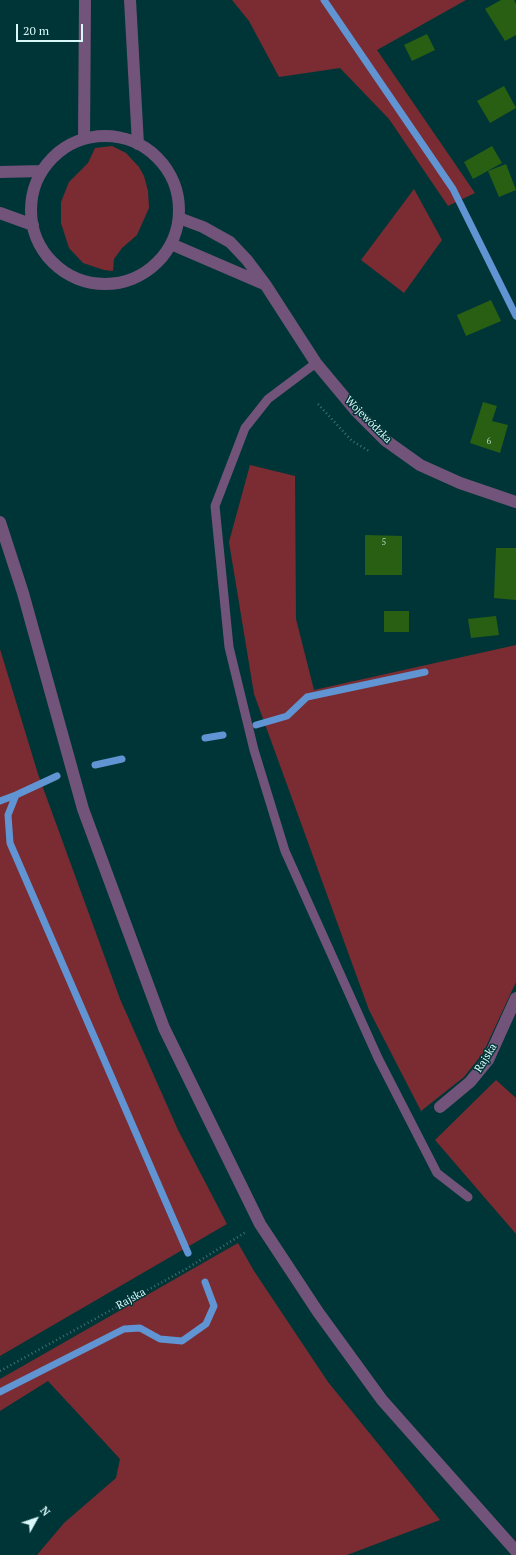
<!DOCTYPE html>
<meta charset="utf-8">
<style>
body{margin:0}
#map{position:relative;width:516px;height:1555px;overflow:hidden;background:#003537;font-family:"PT Serif",serif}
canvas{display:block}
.north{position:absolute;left:16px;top:1499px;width:40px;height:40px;-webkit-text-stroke:3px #003537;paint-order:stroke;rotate:50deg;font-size:11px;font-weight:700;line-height:16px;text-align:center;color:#d9f8f9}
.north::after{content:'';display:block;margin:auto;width:14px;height:18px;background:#d9f8f9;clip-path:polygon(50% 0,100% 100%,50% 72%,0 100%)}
.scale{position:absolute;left:16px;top:24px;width:67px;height:18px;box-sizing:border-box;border:2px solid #d9f8f9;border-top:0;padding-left:5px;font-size:12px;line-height:14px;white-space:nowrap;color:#d9f8f9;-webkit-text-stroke:3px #003537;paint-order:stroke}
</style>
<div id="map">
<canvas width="516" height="1555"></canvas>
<div class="north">N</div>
<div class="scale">20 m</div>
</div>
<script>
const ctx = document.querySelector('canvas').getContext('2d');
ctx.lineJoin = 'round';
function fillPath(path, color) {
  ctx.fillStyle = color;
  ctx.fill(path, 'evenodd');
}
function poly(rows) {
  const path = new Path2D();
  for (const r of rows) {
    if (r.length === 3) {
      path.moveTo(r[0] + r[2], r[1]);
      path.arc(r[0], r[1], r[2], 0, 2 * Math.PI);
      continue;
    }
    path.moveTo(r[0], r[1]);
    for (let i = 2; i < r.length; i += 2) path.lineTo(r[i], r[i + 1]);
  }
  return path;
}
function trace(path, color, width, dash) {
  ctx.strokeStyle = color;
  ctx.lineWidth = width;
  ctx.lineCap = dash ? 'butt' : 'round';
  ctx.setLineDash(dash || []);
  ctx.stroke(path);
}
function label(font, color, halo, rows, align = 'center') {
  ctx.font = font + ' "PT Serif",serif';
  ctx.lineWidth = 3;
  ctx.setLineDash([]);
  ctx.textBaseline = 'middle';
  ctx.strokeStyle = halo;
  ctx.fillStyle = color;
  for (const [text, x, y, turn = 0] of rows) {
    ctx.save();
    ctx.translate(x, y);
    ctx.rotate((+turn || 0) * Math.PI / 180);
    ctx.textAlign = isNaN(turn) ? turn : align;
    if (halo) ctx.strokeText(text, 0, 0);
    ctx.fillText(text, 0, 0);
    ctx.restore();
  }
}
const green = poly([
 [232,0,466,0,377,50,475,193,448,206,389,119,340,68,279,77,249,21],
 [112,146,126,153,139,167,144,176,148,191,149,208,137,235,122,248,114,259,113,271,104,270,83,263,69,248,61,223,61,202,69,182,88,163,95,148],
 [414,189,442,240,404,293,361,260],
 [250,465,295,476,296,619,314,690,516,645,516,982,483,1053,464,1077,421,1111,369,1010,254,694,229,542],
 [0,649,38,774,120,999,178,1130,227,1224,0,1356],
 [496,1080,516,1098,516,1234,435,1140],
 [238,1243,254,1271,328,1382,440,1520,347,1555,37,1555,64,1523,116,1478,120,1459,48,1381,0,1411,0,1379]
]);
const stream = poly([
 [324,0,453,189,516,316],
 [256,725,287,716,307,697,425,672],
 [205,738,223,735],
 [95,765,122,759],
 [57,776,16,795,8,815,10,843,188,1253],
 [0,801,16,795],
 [0,1392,124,1329,140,1328,160,1339,182,1341,206,1324,214,1306,205,1282]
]);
const building = poly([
 [501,0,514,0,516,4,516,35,505,41,485,9],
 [427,34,435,50,412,61,404,45],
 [504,86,516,108,490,123,477,101],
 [492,146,502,163,473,179,464,162],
 [506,164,516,190,499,197,488,171],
 [491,300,501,321,466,336,457,315],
 [483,402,497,406,492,421,508,425,500,453,470,443],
 [365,535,402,536,402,575,365,575],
 [496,548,516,548,516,600,494,598],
 [384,611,409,611,409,632,384,632],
 [496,616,499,635,471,638,468,619]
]);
const path = poly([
 [318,404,352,441,369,451],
 [0,1371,186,1269,246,1232]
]);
const service = poly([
 [316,363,268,399,245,428,215,506,229,647,254,750,285,851,378,1058,437,1173,468,1197]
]);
const minor = poly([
 [0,522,23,593,83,809,164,1028,260,1224,318,1312,382,1400,516,1551],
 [440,1107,470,1082,488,1060,516,998]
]);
const tertiary = poly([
 [130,0,138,144],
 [105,210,74],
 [84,139,85,0],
 [0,172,42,171],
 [0,213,33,225],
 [179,218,203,227,230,242,247,260,265,284,316,363,356,411,385,440,420,465,460,483,516,502],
 [171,244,264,284]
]);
const numberNames = [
 ["6",489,441],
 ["5",384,542]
];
const streetNames = [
 ["Wojewódzka",368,420,45],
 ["Rajska",486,1058,-58],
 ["Rajska",131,1299,-29]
];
fillPath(green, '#7a2c32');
trace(stream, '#6194d2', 7);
fillPath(building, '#285f12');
trace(path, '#427072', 2.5, [1, 3]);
trace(service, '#72547a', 9);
trace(minor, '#72547a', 12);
trace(tertiary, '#72547a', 12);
label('9px', '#add2bf', null, numberNames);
label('11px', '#d9f8f9', '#003537', streetNames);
</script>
